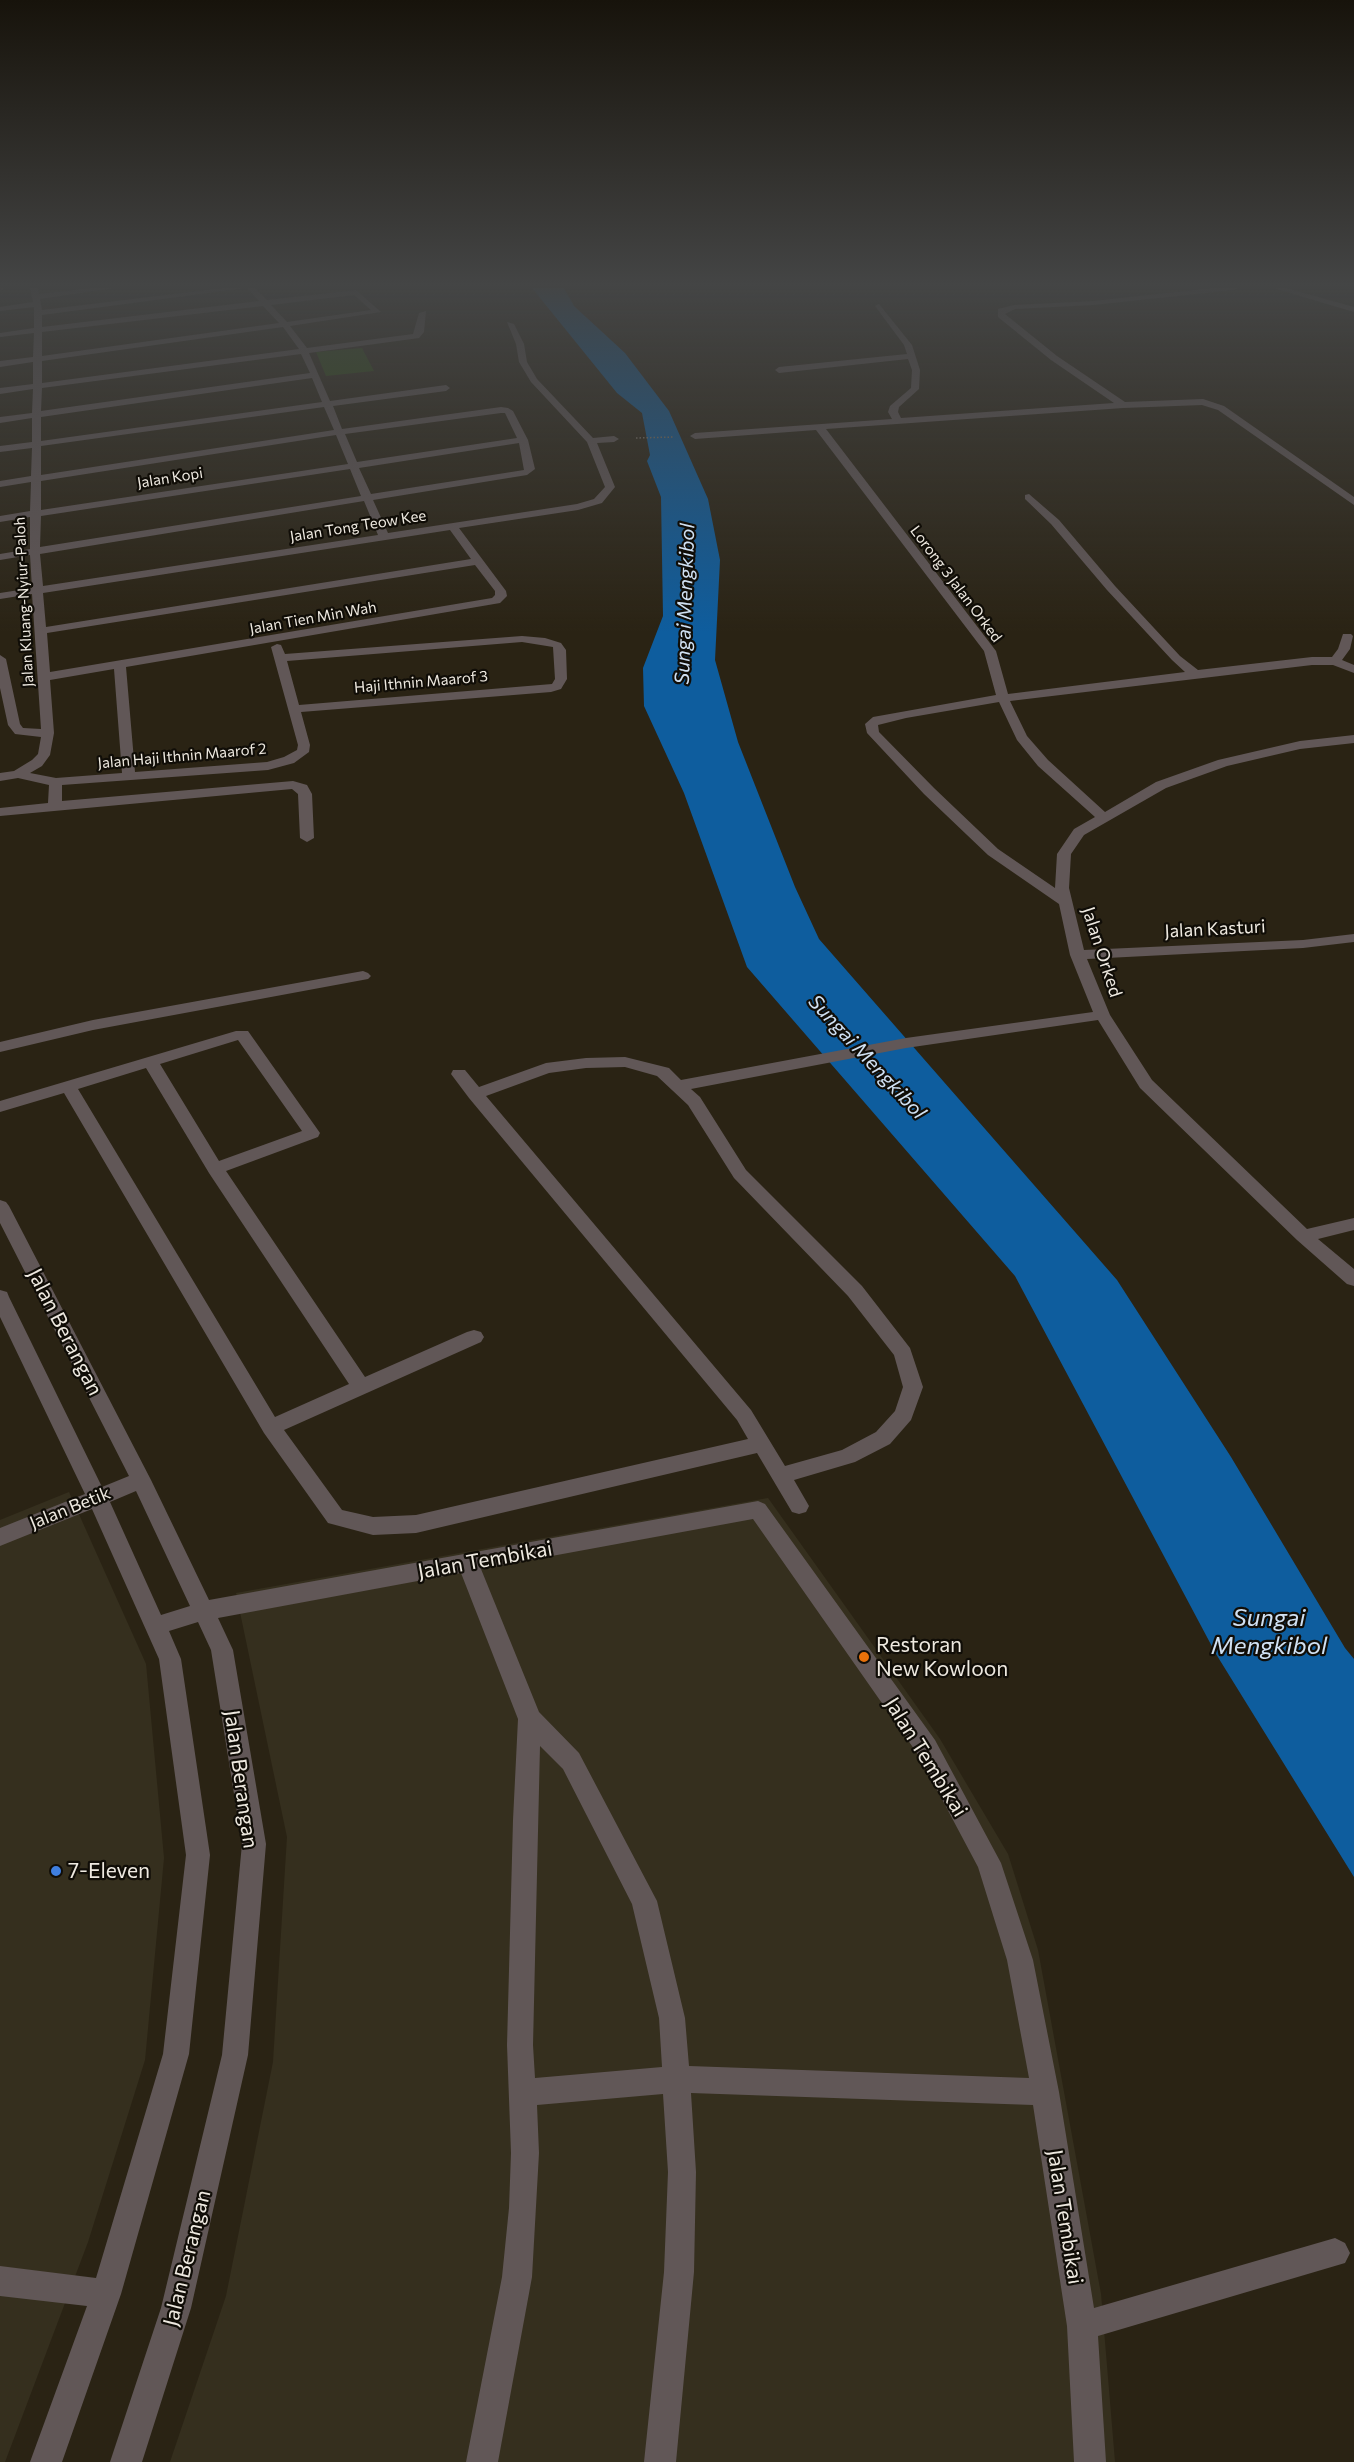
<!DOCTYPE html>
<style>
body{margin:0}
canvas{display:block;background:#2a2314}
</style>
<canvas width="1354" height="2462"></canvas>
<script>
const ctx = document.querySelector('canvas').getContext('2d');
ctx.lineJoin = 'round';
function fillPath(path, color) {
  ctx.fillStyle = color;
  ctx.fill(path, 'evenodd');
}
function poly(rows) {
  const path = new Path2D();
  for (const r of rows) {
    path.moveTo(r[0], r[1]);
    for (let i = 2; i < r.length; i += 2) path.lineTo(r[i], r[i + 1]);
  }
  return path;
}
function trace(path, color, width, dash) {
  ctx.strokeStyle = color;
  ctx.lineWidth = width;
  ctx.lineCap = dash ? 'butt' : 'round';
  ctx.setLineDash(dash || []);
  ctx.stroke(path);
}
function label(font, color, halo, rows, align = 'center') {
  ctx.font = font + ' Commissioner,sans-serif';
  ctx.lineWidth = 4.5;
  ctx.setLineDash([]);
  ctx.textBaseline = 'middle';
  ctx.strokeStyle = halo;
  ctx.fillStyle = color;
  for (const [text, x, y, turn = 0] of rows) {
    ctx.save();
    ctx.translate(x, y);
    ctx.rotate((+turn || 0) * Math.PI / 180);
    ctx.textAlign = isNaN(turn) ? turn : align;
    if (halo) ctx.strokeText(text, 0, 0);
    ctx.fillText(text, 0, 0);
    ctx.restore();
  }
}
const commercial = poly([
 [69,1492,146,1664,164,1858,145,2060,88,2242,5,2462,0,2462,0,1520],
 [768,1498,940,1739,1008,1854,1038,1950,1101,2294,1115,2462,170,2462,226,2296,273,2062,287,1837,236,1593]
]);
const green = poly([
 [362,348,374,371,326,376,316,352]
]);
const water = poly([
 [532,288,564,288,574,306,625,353,669,411,708,499,720,560,715,660,738,742,795,887,819,939,1117,1280,1231,1457,1345,1648,1354,1659,1354,1877,1216,1654,1015,1276,747,967,684,793,644,706,643,668,663,616,661,497,647,461,650,455,642,413,617,393]
]);
const path = poly([
 [636,438,674,437]
]);
const minor = poly([
 [0,288,5,288,1,290,0,288],
 [30,288,38,288,39,294,91,288,115,288,40,299,42,310,223,288,246,288,42,315,42,327,259,301,247,288,255,288,267,300,356,290,381,312,290,326,307,348,413,334,419,313,426,311,424,332,419,338,309,353,330,401,446,385,450,388,446,391,333,406,342,429,501,407,508,408,513,411,528,440,535,469,527,475,373,500,388,533,577,504,594,499,605,487,587,442,531,382,519,362,516,344,507,322,514,324,524,344,527,362,537,379,593,438,614,436,619,439,614,442,597,443,615,487,602,503,578,510,459,528,506,591,507,596,500,603,126,667,135,772,267,762,284,757,297,750,298,745,271,647,277,644,281,645,285,654,522,636,545,638,561,643,566,650,567,679,561,689,551,692,301,712,310,745,309,752,294,763,268,770,62,785,62,801,293,781,307,785,312,794,314,838,307,842,300,838,298,794,292,789,0,816,0,808,48,803,49,785,18,778,0,781,0,773,14,771,32,760,38,754,41,737,15,734,8,725,0,688,0,655,6,659,20,724,23,728,41,729,32,594,0,599,0,593,32,588,30,555,0,560,0,554,30,549,30,517,0,522,0,516,30,511,31,482,0,487,0,481,31,476,32,448,0,452,0,446,32,442,32,418,0,423,0,417,32,413,33,389,0,394,0,388,33,384,33,362,0,367,0,361,33,357,34,333,0,337,0,333,34,328,34,307,0,311,0,307,33,302,30,288],
 [354,295,371,310,287,322,271,305,354,295],
 [263,306,279,323,42,356,42,332,263,306],
 [283,327,299,349,42,383,42,361,283,327],
 [301,354,310,373,41,411,42,388,301,354],
 [312,378,322,402,41,441,41,417,312,378],
 [324,407,334,430,41,475,41,446,324,407],
 [501,413,505,413,517,438,357,462,345,434,501,413],
 [336,435,348,464,41,510,41,481,336,435],
 [519,443,524,470,371,494,359,468,519,443],
 [350,469,361,496,40,547,41,516,350,469],
 [364,501,378,535,43,586,40,554,364,501],
 [450,530,471,559,46,627,43,593,450,530],
 [475,565,495,591,495,595,492,598,50,672,47,633,475,565],
 [522,642,553,647,555,679,552,684,299,705,287,661,522,642],
 [114,669,122,773,56,778,30,773,42,766,50,755,54,733,50,680,114,669],
 [1212,288,1238,288,1234,290,1093,305,1015,309,1005,314,1057,356,1125,402,1203,399,1224,406,1354,497,1354,505,1218,410,1202,405,1123,408,826,429,996,651,1008,694,1185,672,1172,660,1107,590,1051,524,1025,499,1025,495,1029,494,1059,520,1115,586,1180,656,1198,670,1312,657,1332,657,1338,649,1343,634,1351,634,1353,636,1350,649,1342,660,1354,665,1354,673,1333,665,1312,665,1010,701,1027,736,1048,760,1105,812,1156,782,1218,760,1300,741,1354,735,1354,743,1300,749,1227,766,1166,788,1084,835,1071,854,1069,888,1084,950,1303,940,1354,934,1354,942,1303,948,1087,959,1110,1015,1152,1080,1307,1229,1354,1218,1354,1230,1318,1239,1354,1269,1354,1286,1347,1284,1297,1240,1140,1088,1098,1020,906,1048,691,1089,700,1097,746,1170,862,1286,910,1348,923,1387,911,1420,890,1444,855,1462,794,1480,809,1506,806,1512,799,1514,792,1512,757,1453,416,1533,373,1535,328,1523,264,1433,64,1093,0,1112,0,1101,236,1031,248,1031,320,1133,318,1137,226,1171,365,1377,467,1332,474,1330,481,1332,484,1337,481,1342,284,1430,342,1510,373,1517,416,1515,748,1439,737,1420,469,1098,451,1074,453,1070,465,1070,479,1087,546,1063,586,1058,625,1057,669,1068,681,1080,906,1038,1093,1012,1070,955,1059,904,988,855,924,794,867,733,865,724,873,717,996,695,984,651,816,430,695,439,690,436,695,433,892,419,888,412,890,406,911,388,912,370,908,359,779,373,775,370,779,367,907,354,904,345,875,306,879,304,912,345,920,370,919,389,899,407,898,412,901,418,1114,403,1051,360,998,317,998,309,1014,305,1093,301,1212,288],
 [999,702,1017,740,1038,766,1095,817,1074,829,1057,854,1055,888,998,849,934,788,879,732,878,725,906,718,999,702],
 [238,1040,302,1131,219,1161,160,1064,238,1040],
 [625,1067,657,1076,688,1105,734,1178,848,1296,894,1355,903,1387,895,1411,876,1432,842,1450,785,1466,751,1410,486,1096,549,1073,586,1068,625,1067],
 [146,1068,209,1173,349,1384,275,1417,78,1089,146,1068],
 [1273,288,1286,288,1354,307,1354,312,1273,288],
 [363,971,368,973,371,976,368,979,93,1030,0,1052,0,1042,93,1020,363,971],
 [0,1200,6,1202,9,1206,151,1480,209,1600,758,1501,765,1504,935,1740,1001,1863,1033,1960,1059,2092,1094,2308,1335,2238,1345,2243,1350,2253,1345,2263,1098,2336,1106,2462,1074,2462,1067,2326,1033,2105,691,2093,696,2172,694,2272,676,2462,644,2462,664,2272,668,2172,663,2094,537,2105,539,2153,532,2277,498,2462,466,2462,502,2277,509,2208,511,2153,507,2045,513,1820,518,1719,461,1573,218,1618,233,1650,266,1844,248,2055,191,2308,142,2462,110,2462,161,2308,222,2055,242,1844,211,1650,198,1622,169,1631,181,1659,210,1855,189,2054,121,2294,62,2462,30,2462,87,2306,0,2296,0,2266,96,2278,163,2054,186,1855,159,1659,92,1509,0,1546,0,1528,85,1494,0,1317,0,1290,7,1292,9,1297,102,1487,129,1476,0,1223,0,1200],
 [136,1491,190,1606,161,1615,110,1502,136,1491],
 [753,1519,919,1756,978,1867,1007,1960,1029,2078,689,2066,685,2018,657,1901,579,1753,539,1712,481,1569,753,1519],
 [540,1746,563,1769,632,1904,659,2018,662,2067,535,2078,533,2045,540,1746]
]);
const markers = [
 [864,1657,6,"#e8710a"],
 [56,1871,6,"#3f7fe0"]
];
const farStreetnames = [
 ["Jalan Kopi",170,478,-9],
 ["Jalan Tong Teow Kee",358,526,-9],
 ["Lorong 3 Jalan Orked",956,584,53],
 ["Jalan Kluang-Nyiur-Paloh",24,602,-93],
 ["Jalan Tien Min Wah",313,618,-10],
 ["Haji Ithnin Maarof 3",421,682,-5],
 ["Jalan Haji Ithnin Maarof 2",182,756,-5]
];
const streetNames = [
 ["Jalan Kasturi",1215,929,-3],
 ["Jalan Orked",1102,952,72],
 ["Jalan Betik",70,1508,-22]
];
const waterNames = [
 ["Sungai Mengkibol",685,604,-88],
 ["Sungai Mengkibol",867,1057,47]
];
const nearStreetnames = [
 ["Jalan Berangan",65,1332,63],
 ["Jalan Tembikai",485,1560,-10],
 ["Jalan Tembikai",926,1757,58],
 ["Jalan Berangan",241,1779,82],
 ["Jalan Tembikai",1065,2217,81],
 ["Jalan Berangan",187,2258,-76]
];
const nearPoinames = [
 ["Restoran",876,1645],
 ["New Kowloon",876,1669],
 ["7-Eleven",68,1871]
];
const nearWaternames = [
 ["Sungai",1269,1618],
 ["Mengkibol",1269,1646]
];
fillPath(commercial, '#352f1e');
fillPath(green, '#2b4b0f');
fillPath(water, '#0e5d9e');
trace(path, '#7d766a', 1.5, [1.5, 2]);
fillPath(minor, '#615757');
const sky = ctx.createLinearGradient(0, 0, 0, 633);
sky.addColorStop(0, '#17130b');
sky.addColorStop(0.45, '#444545');
sky.addColorStop(1, '#44454500');
ctx.fillStyle = sky;
ctx.fillRect(0, 0, 1354, 633);
for (const [x, y, r, color] of markers) {
  const dot = new Path2D();
  dot.arc(x, y, r, 0, 2 * Math.PI);
  ctx.fillStyle = color;
  ctx.fill(dot);
  trace(dot, '#100d07', 2);
}
label('15px', '#eee9e0', '#100d07', farStreetnames);
label('18px', '#eee9e0', '#100d07', streetNames);
label('italic 20px', '#d0e1f3', '#100d07', waterNames);
label('21px', '#eee9e0', '#100d07', nearStreetnames);
label('21px', '#eee9e0', '#100d07', nearPoinames, 'left');
label('italic 24px', '#d0e1f3', '#100d07', nearWaternames);
</script>
